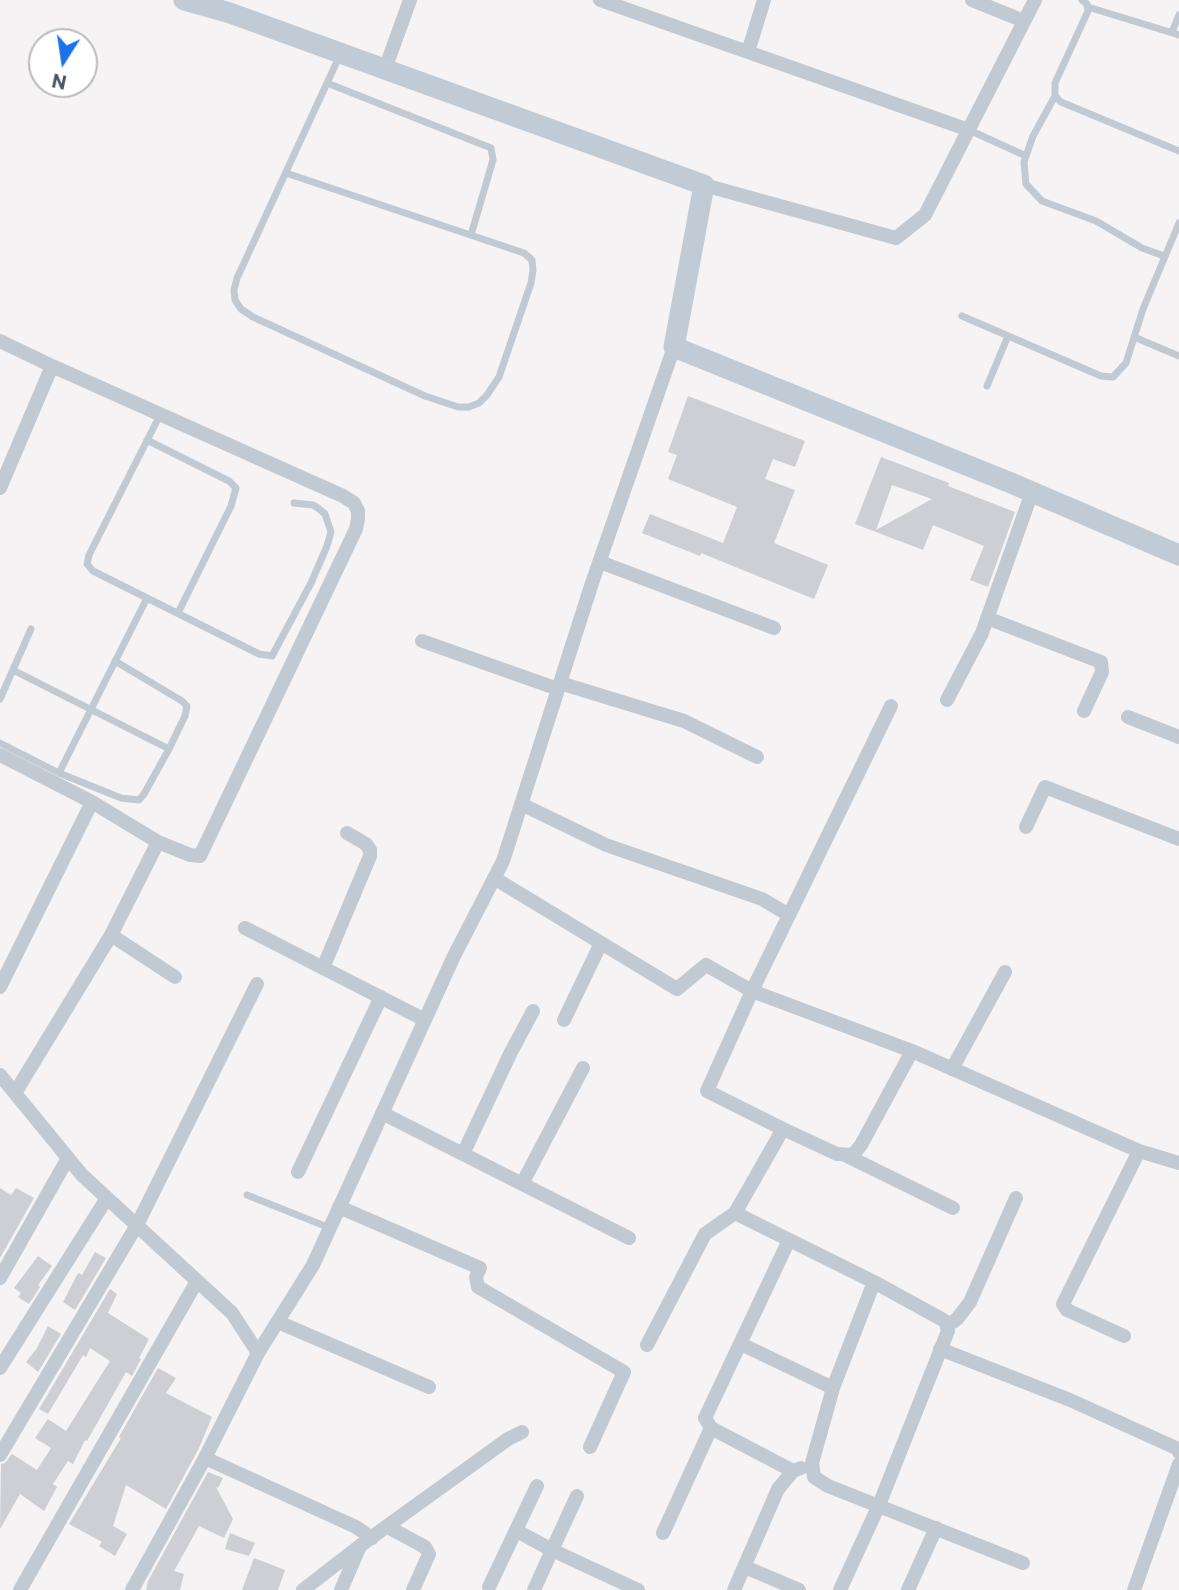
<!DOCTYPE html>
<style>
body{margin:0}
#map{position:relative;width:1179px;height:1590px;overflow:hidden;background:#f5f3f3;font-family:Commissioner,sans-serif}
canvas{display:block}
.north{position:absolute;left:28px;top:28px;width:70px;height:70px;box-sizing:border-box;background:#fff;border:2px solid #b7bbc0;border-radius:50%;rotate:192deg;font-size:19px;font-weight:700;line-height:28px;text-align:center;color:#4a5661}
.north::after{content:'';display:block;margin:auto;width:24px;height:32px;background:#1a73e8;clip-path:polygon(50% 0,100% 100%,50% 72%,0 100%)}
</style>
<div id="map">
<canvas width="1179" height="1590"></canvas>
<div class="north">N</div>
</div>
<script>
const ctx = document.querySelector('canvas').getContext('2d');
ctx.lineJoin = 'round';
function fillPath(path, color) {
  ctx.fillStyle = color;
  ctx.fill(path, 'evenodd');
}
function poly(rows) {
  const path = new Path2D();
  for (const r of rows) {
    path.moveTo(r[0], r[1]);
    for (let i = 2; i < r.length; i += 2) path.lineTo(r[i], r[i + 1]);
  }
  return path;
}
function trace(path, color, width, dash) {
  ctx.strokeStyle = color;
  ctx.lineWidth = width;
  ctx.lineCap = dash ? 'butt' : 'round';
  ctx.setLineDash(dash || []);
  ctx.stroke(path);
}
const building = poly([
 [688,396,805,441,795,467,773,459,765,479,795,490,774,543,828,565,814,599,701,553,700,556,642,533,650,514,723,543,737,507,668,479,677,455,668,452],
 [881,457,949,483,948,486,1015,512,988,587,970,580,984,546,933,525,923,550,855,524],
 [892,485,932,499,876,530],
 [0,1188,11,1195,16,1188,34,1198,0,1258],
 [95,1252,106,1258,75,1310,63,1302,78,1273,82,1275],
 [38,1256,52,1266,38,1285,40,1287,29,1304,18,1297,21,1293,14,1288],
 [110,1289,117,1294,108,1313,149,1339,139,1358,141,1359,132,1376,126,1372,87,1441,85,1440,73,1464,68,1461,53,1484,57,1487,44,1511,20,1494,0,1529,1,1464,5,1463,12,1454,37,1470,51,1448,35,1438,48,1419,66,1431,110,1361,90,1348,86,1357,83,1355,48,1414,39,1409],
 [48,1326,61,1334,38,1372,26,1362,37,1348],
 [158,1368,176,1378,166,1393,212,1417,199,1448,166,1509,126,1485,113,1526,127,1534,115,1556,99,1546,102,1542,69,1524,121,1438,119,1437],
 [208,1472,223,1478,218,1488,216,1487,233,1519,224,1538,199,1526,174,1571,184,1574,180,1590,146,1590,148,1581],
 [230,1533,255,1543,249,1556,225,1549],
 [254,1558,285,1570,278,1590,242,1590]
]);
const lane = poly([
 [1082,0,1087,4,1088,11,1055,83,1055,96,1061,102,1179,151],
 [1088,7,1179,35],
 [1172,32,1179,15],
 [327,83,491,148,493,160,471,235],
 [1055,96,1033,136,1024,162,1026,184,1042,201,1096,221,1142,248,1164,256],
 [969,130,1026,156],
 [286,173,524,253,532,260,533,270,531,283,499,377,487,395,479,403,469,407,458,407,425,396,253,317,241,309,235,300,234,290,237,278,244,263,339,57],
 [962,316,1101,376,1113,377,1126,363,1143,309,1179,223],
 [1134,337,1179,356],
 [987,386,1008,336],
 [160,415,89,555,87,564,93,571,259,654,272,656,311,583,327,546,331,532,325,514,318,508,313,505,294,503],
 [147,440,229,481,236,488,231,506,178,613],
 [13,670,169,749],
 [0,699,31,629],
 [0,743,59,773,121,798,139,800,144,794,169,749,185,716,187,706,182,701,115,661],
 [59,773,147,598],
 [247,1195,330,1228]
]);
const street = poly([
 [600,0,969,130],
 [972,0,1024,21],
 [748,52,764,0],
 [385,69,410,0],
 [704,185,896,238,925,215,1035,0],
 [0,341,52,366,343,496,354,503,358,511,358,519,356,529,200,856,190,855,158,842,92,802,0,755],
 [0,488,52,366],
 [600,562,774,628],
 [987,618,1101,662,1102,672,1084,711],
 [422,641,558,689],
 [560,683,684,721,757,757],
 [947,700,982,633,1032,492],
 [1128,717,1179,737],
 [521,804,606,845,762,899,789,915],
 [1026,827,1045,787,1179,839],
 [494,878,677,989,706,965,752,991,912,1051,1139,1151,1179,1163],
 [245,928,425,1020],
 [111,935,175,977],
 [323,968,370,856,370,850,366,844,347,833],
 [0,987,92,802],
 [564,1020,601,943],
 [952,1069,1005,972],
 [0,1075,82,1175,232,1313,258,1353],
 [15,1093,111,935,158,842],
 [382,1113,629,1238],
 [783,1129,837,1154,853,1155,861,1145,912,1051],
 [463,1154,511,1052,533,1011],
 [847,1156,953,1208],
 [298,1172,381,997],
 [522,1184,583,1068],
 [339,1207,480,1268,476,1277,478,1287,624,1372,590,1447],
 [735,1213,874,1282,833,1388,812,1463,814,1477,828,1486,1023,1563],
 [789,1240,705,1418,711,1428,793,1471],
 [0,1278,68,1158],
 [278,1322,429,1387],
 [947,1326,957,1319,970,1302,1016,1198],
 [1124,1336,1067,1310,1063,1304,1139,1151],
 [741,1344,833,1388],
 [647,1345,705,1234,735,1213,783,1129,707,1091,752,991,891,706],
 [940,1349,1070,1400,1178,1449,1179,1452],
 [0,1368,107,1198],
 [0,1455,137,1225,257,984],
 [205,1458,356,1527,372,1538],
 [388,1527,425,1547,429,1554,413,1590],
 [517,1531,552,1550,577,1496],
 [663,1533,711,1428],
 [745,1567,799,1590],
 [489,1587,537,1486],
 [20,1590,197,1281],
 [132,1590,205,1458,258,1353,313,1265,454,956,503,861,592,583,674,347],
 [303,1590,361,1545,508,1439,522,1432],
 [341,1590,360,1546],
 [534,1590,552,1550,638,1590],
 [734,1590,778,1489,793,1471,801,1468],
 [840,1590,879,1505,948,1331,945,1321,874,1282],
 [908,1590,936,1528],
 [1134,1590,1179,1464]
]);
const secondary = poly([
 [184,0,230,13,704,185,674,347,1011,483,1179,555]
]);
fillPath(building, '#cdcfd5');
trace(lane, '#c1cad2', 7);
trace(street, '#c1cad2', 14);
trace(secondary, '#c1cbd6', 21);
</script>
